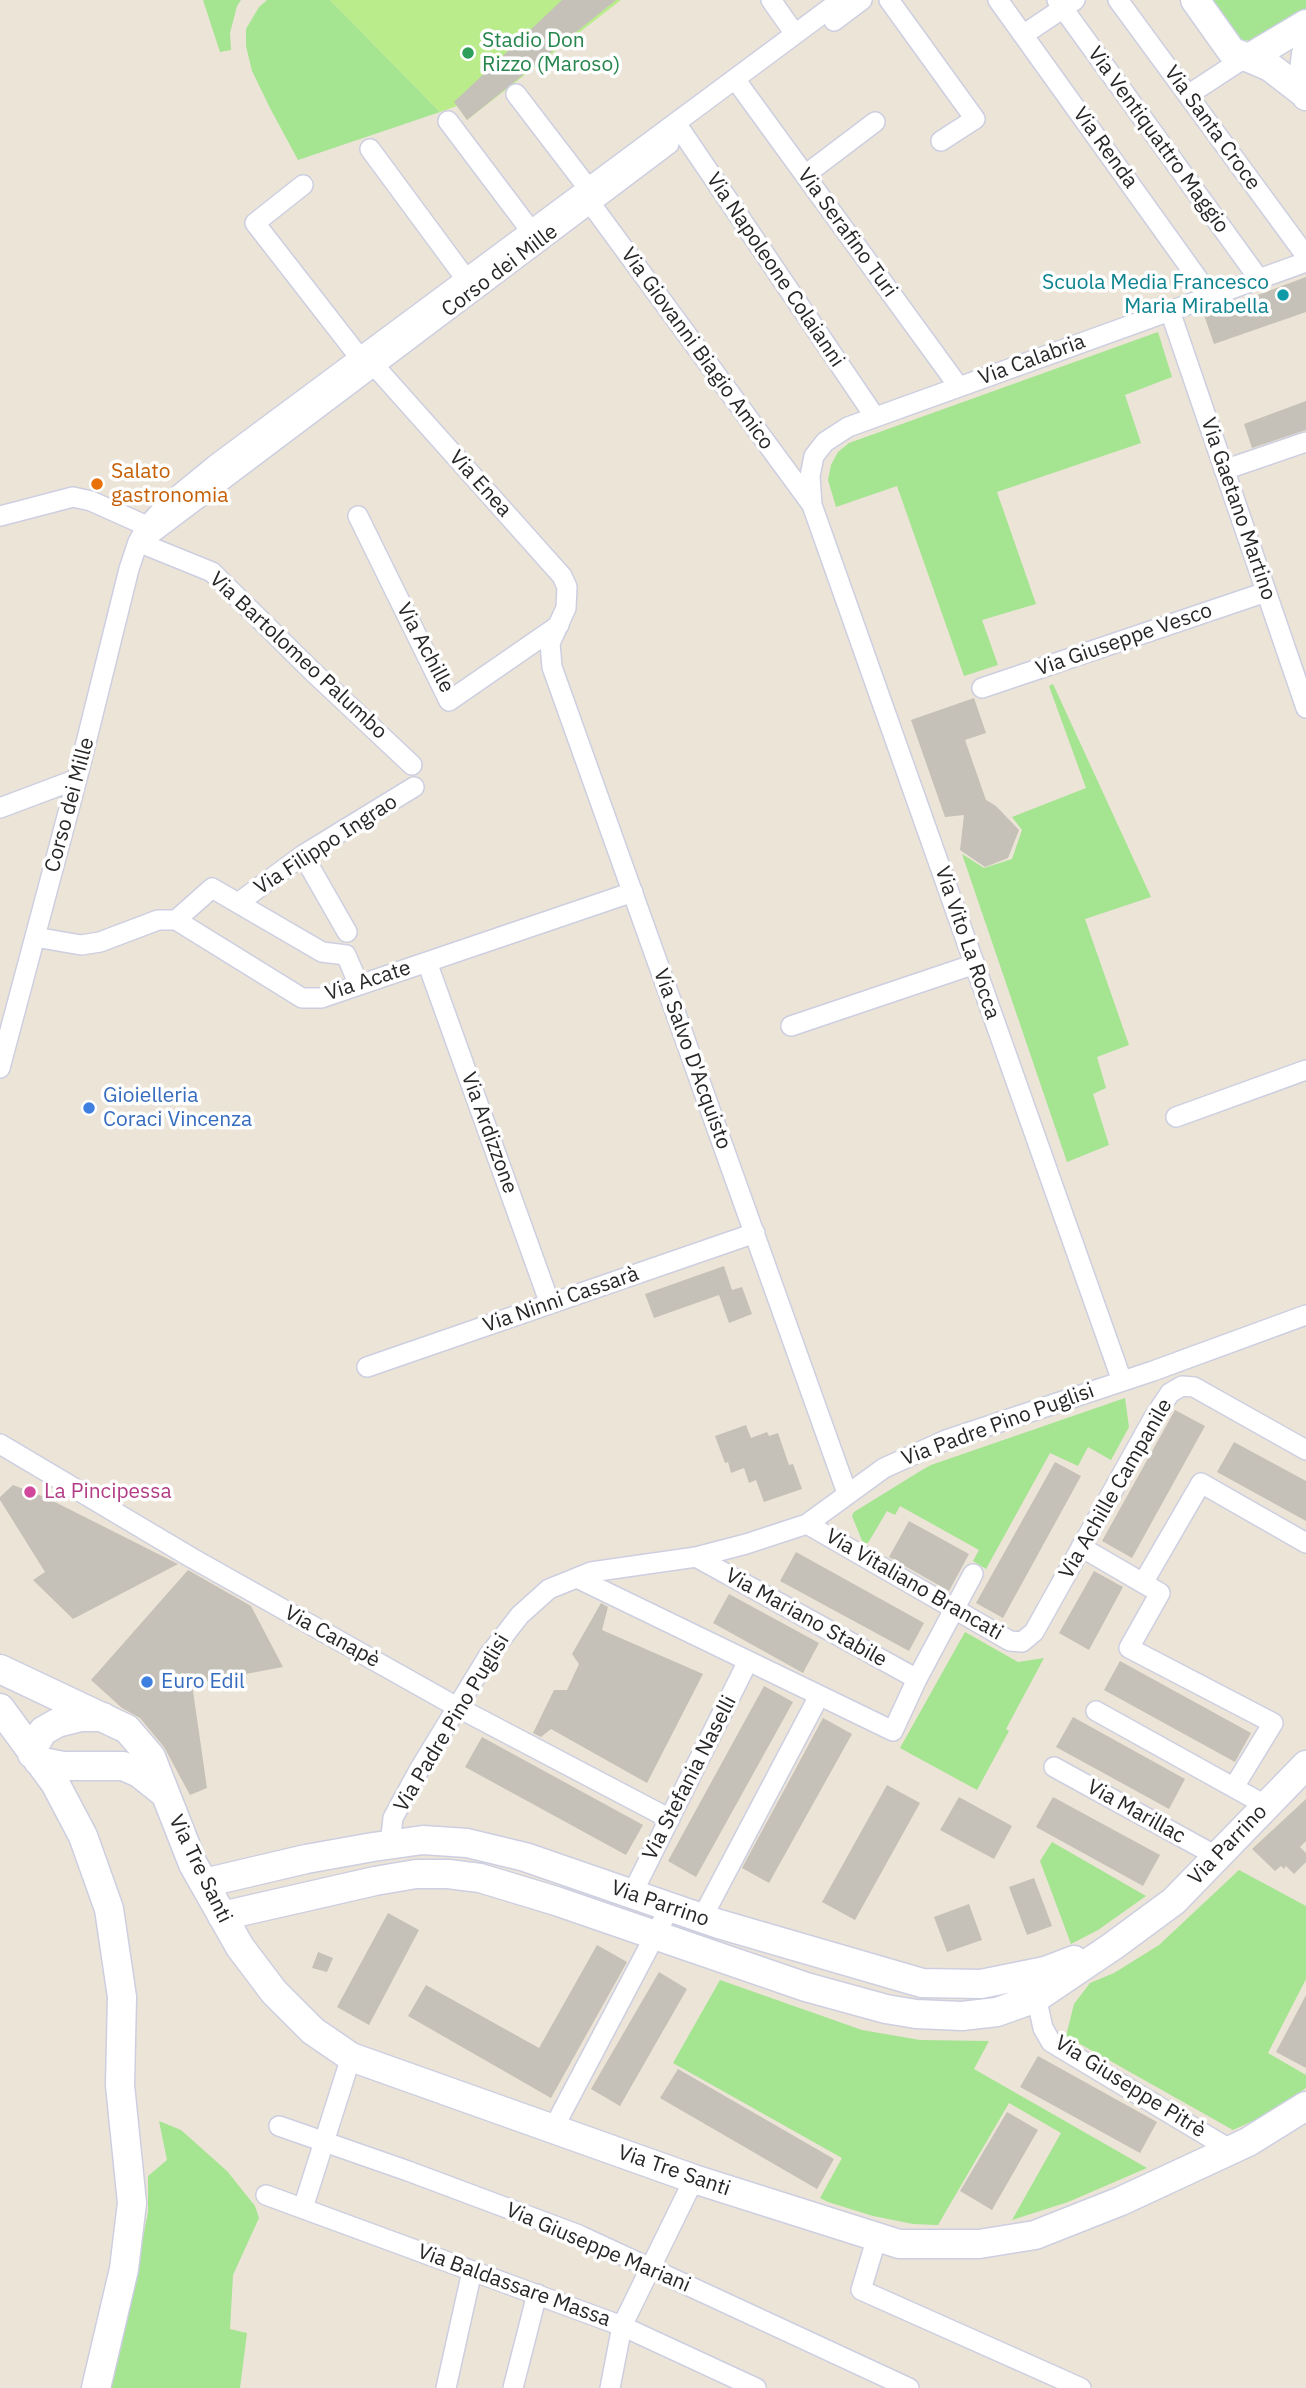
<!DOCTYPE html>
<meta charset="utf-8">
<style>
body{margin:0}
canvas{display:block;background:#ebe4d7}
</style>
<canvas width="1306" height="2388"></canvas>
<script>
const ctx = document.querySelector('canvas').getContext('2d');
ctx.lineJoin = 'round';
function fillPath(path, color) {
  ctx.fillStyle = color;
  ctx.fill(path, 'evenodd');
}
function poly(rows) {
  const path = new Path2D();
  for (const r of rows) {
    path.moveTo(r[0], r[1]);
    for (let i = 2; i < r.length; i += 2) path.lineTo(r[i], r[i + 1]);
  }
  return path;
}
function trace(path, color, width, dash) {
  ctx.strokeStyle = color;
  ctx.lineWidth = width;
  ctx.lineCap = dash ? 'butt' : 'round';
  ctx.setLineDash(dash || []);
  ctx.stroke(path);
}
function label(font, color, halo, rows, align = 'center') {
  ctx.font = font + ' "IBM Plex Sans",sans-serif';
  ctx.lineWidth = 7;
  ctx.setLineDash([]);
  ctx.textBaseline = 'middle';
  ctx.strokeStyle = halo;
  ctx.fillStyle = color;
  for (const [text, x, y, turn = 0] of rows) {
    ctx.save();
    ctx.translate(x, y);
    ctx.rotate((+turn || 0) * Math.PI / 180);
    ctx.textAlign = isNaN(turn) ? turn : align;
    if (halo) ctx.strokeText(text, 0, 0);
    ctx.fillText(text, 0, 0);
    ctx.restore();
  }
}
const green = poly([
 [203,0,241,0,237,6,230,33,231,50,220,52],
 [267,0,330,0,440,112,298,160,270,108,252,71,246,46,246,29,259,7],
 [1209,0,1306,0,1306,13,1253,41,1240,40],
 [1158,332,1172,377,1125,395,1141,443,997,492,1036,604,982,620,998,665,964,676,897,486,836,507,828,480,831,465,838,452,849,443],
 [1053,684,1151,897,1085,919,1129,1045,1097,1057,1106,1088,1093,1094,1109,1145,1067,1162,962,854,984,868,1012,859,1022,830,1012,817,1086,788,1049,686],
 [1125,1398,1129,1427,1111,1460,1088,1447,1078,1466,1050,1453,986,1569,973,1561,979,1550,900,1506,895,1515,887,1511,868,1543,863,1543,852,1516,854,1512,922,1470,931,1465],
 [965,1632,1018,1662,1044,1658,1006,1729,1009,1731,977,1790,900,1748],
 [1052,1842,1146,1896,1098,1930,1071,1944,1040,1861],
 [1239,1870,1306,1906,1306,1979,1268,2053,1306,2075,1306,2088,1270,2113,1233,2130,1066,2036,1074,2004,1090,1983,1114,1973,1159,1945],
 [720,1980,862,2030,920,2040,989,2041,974,2069,1147,2168,1068,2202,1012,2220,1061,2133,1009,2103,938,2225,913,2224,873,2216,828,2202,820,2198,842,2158,673,2063],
 [159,2121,181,2130,227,2171,255,2206,259,2218,233,2275,230,2329,247,2333,240,2388,109,2388,131,2298,148,2212,148,2176,167,2160]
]);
const pitch = poly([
 [330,0,621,0,467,120,457,106,440,112]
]);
const building = poly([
 [562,0,616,0,467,120,454,102],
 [1306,277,1306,312,1214,344,1204,315],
 [1306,401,1306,430,1252,448,1244,424],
 [974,698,986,733,965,740,986,800,996,806,1019,830,1008,858,985,867,960,850,964,815,945,817,911,720],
 [724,1266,732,1290,742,1287,752,1314,729,1323,719,1295,654,1318,645,1294],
 [1175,1410,1205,1426,1132,1558,1102,1541],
 [746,1425,751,1438,767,1432,769,1436,778,1433,789,1465,793,1464,802,1489,764,1502,756,1480,749,1483,744,1468,731,1473,728,1462,725,1463,715,1436],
 [1234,1442,1306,1481,1306,1521,1217,1472],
 [1055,1462,1081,1476,1003,1618,976,1603],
 [13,1485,47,1498,178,1564,73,1619,33,1580,45,1572,0,1500,0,1497],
 [909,1521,969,1554,949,1591,889,1557],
 [796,1552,924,1623,909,1651,780,1581],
 [188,1570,251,1606,283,1667,192,1684,207,1788,190,1795,164,1747,140,1718,122,1708,91,1680],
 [1094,1571,1123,1587,1089,1650,1059,1633],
 [729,1594,819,1643,803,1673,713,1623],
 [601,1603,608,1607,602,1630,703,1674,647,1783,551,1729,541,1737,533,1733,554,1690,567,1690,579,1664,572,1654],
 [1120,1661,1251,1733,1235,1762,1104,1690],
 [764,1686,793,1702,696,1877,668,1861],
 [1073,1717,1185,1779,1169,1809,1056,1747],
 [823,1718,852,1734,769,1883,742,1868],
 [482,1737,643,1825,626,1855,465,1767],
 [887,1785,920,1803,855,1920,822,1902],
 [959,1797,1012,1826,994,1859,940,1830],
 [1053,1797,1160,1855,1143,1886,1036,1827],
 [1306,1799,1306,1841,1300,1847,1306,1853,1306,1862,1294,1874,1286,1866,1284,1869,1281,1866,1275,1871,1252,1849],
 [1034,1878,1052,1926,1027,1935,1009,1887],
 [969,1904,982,1940,947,1952,934,1917],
 [388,1913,419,1930,369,2025,337,2007],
 [597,1945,627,1962,551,2098,408,2016,426,1985,539,2048],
 [318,1952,333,1958,327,1972,312,1968],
 [659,1972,687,1989,620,2106,591,2089],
 [1306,1995,1306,2068,1276,2052],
 [1038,2056,1157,2122,1140,2153,1020,2087],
 [678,2069,834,2159,817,2189,660,2098],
 [1007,2112,1038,2130,992,2210,960,2191]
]);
const street = poly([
 [771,0,795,34],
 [889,0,975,119,941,141],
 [998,0,1211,297],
 [1057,0,1259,279],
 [1118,0,1306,256],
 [834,21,862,0],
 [1023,35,1075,0],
 [735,79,959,387],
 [516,94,588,188],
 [1188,95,1246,57],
 [448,121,531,231],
 [676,123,875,417],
 [370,149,466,279],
 [805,175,875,122],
 [303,185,255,223,360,358],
 [583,193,812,505],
 [1170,311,1306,708],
 [364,354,562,576,567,587,566,608,550,643,552,667,847,1493],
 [1224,470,1306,442],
 [0,516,73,497,91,501,147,526],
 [358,516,449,701,559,625],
 [151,534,669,144],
 [138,542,212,572,312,671,412,765],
 [982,688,1266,592],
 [0,808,77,779],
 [303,855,347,932],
 [238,903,303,855,414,787],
 [176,920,212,888,322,952,346,955,359,985],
 [35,937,81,945,100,942,158,920,176,920,302,998,321,998,633,892],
 [427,962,550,1304],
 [791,1026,975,964],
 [0,1068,77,779,129,569,138,542,147,526,166,505,215,465,841,0],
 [1176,1117,1306,1070],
 [367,1367,755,1233],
 [1122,1381,812,505,810,476,814,456,825,442,848,427,1306,262],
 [0,1444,192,1558,457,1707,670,1819],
 [807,1524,1010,1641,1022,1642,1034,1632,1154,1417,1170,1393,1182,1386,1194,1387,1306,1450],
 [1081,1547,1160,1593,1129,1648,1273,1723,1234,1787],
 [696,1557,917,1679],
 [577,1578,893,1731,917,1679,973,1574],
 [1143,1583,1201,1483,1306,1543],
 [1096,1711,1267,1806],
 [1054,1767,1218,1857],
 [390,1844,393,1818,419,1770,489,1655,520,1615,549,1589,591,1572,696,1557,746,1544,807,1524,884,1468,946,1440,1153,1371,1306,1315],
 [632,1894,748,1661],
 [702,1918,819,1696],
 [1034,1987,1043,2028,1051,2042,1231,2150],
 [279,2126,408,2171,579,2235,909,2388],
 [553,2129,670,1907],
 [266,2195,622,2326,756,2388],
 [303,2208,351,2057],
 [877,2237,861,2290,1081,2388],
 [446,2388,472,2271],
 [513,2388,537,2294],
 [610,2388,622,2326,694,2179]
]);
const secondary = poly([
 [1195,0,1232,52,1249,58,1306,24],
 [1306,54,1304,70,1306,96],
 [1249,58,1270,67,1305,94],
 [0,1669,127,1729,151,1757,193,1864,240,1947,274,1992,313,2031,351,2057,694,2179,899,2244,979,2244,1035,2235,1121,2201,1248,2142,1306,2106],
 [0,1708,55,1783,83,1836,109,1909,122,1997,120,2085,132,2203,124,2269,96,2388],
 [32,1754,36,1743,43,1731,57,1723,81,1717,103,1717],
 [38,1761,63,1766,123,1766,139,1773,163,1792],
 [204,1883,306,1859,373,1847,423,1840,467,1843,525,1857,719,1924,922,1983,981,1984,1045,1971,1074,1960],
 [222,1916,375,1881,416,1874,448,1874,480,1878,556,1901,806,1987,886,2009,916,2014,962,2016,997,2012,1036,1998,1113,1946,1174,1901,1306,1765]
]);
const markers = [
 [468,53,7,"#2e9e5b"],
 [1283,295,7,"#0f9aa8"],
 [97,484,7,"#e8710a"],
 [89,1108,7,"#3f7fe0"],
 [30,1492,7,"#d1479c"],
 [147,1682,7,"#3f7fe0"]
];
const leisureNames = [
 ["Stadio Don",482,41],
 ["Rizzo (Maroso)",482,65]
];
const streetNames = [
 ["Via Santa Croce",1212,128,54],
 ["Via Ventiquattro Maggio",1158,140,54],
 ["Via Renda",1105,148,54],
 ["Via Serafino Turi",847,233,54],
 ["Via Napoleone Colaianni",775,270,56],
 ["Corso dei Mille",500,271,-37],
 ["Via Giovanni Biagio Amico",697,349,54],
 ["Via Calabria",1032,360,-20],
 ["Via Enea",480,484,48],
 ["Via Gaetano Martino",1238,509,71],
 ["Via Giuseppe Vesco",1124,640,-19],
 ["Via Achille",425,648,62],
 ["Via Bartolomeo Palumbo",298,656,43],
 ["Corso dei Mille",70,805,-75],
 ["Via Filippo Ingrao",326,845,-33],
 ["Via Vito La Rocca",967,943,71],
 ["Via Acate",368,981,-18],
 ["Via Salvo D'Acquisto",692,1059,70],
 ["Via Ardizzone",489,1133,70],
 ["Via Ninni Cassarà",561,1300,-19],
 ["Via Padre Pino Puglisi",998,1425,-20],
 ["Via Achille Campanile",1116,1489,-60],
 ["Via Vitaliano Brancati",914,1585,30],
 ["Via Mariano Stabile",806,1618,29],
 ["Via Canapè",332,1637,29],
 ["Via Padre Pino Puglisi",452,1723,-59],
 ["Via Stefania Naselli",690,1778,-63],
 ["Via Marillac",1136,1812,29],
 ["Via Parrino",1228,1845,-46],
 ["Via Tre Santi",200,1869,64],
 ["Via Parrino",660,1904,19],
 ["Via Giuseppe Pitrè",1130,2087,32],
 ["Via Tre Santi",674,2171,19],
 ["Via Giuseppe Mariani",598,2248,23],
 ["Via Baldassare Massa",514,2286,20]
];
const cultureNames = [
 ["Scuola Media Francesco",1269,283],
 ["Maria Mirabella",1269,307]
];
const foodNames = [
 ["Salato",111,472],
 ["gastronomia",111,496]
];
const shopNames = [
 ["Gioielleria",103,1096],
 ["Coraci Vincenza",103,1120],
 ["Euro Edil",161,1682]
];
const hotelNames = [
 ["La Pincipessa",44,1492]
];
fillPath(green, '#a5e491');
fillPath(pitch, '#baec8c');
fillPath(building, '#c5c1b8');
trace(street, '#cdcfe1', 22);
trace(secondary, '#cdcfe1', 31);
trace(street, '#fff', 19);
trace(secondary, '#fff', 28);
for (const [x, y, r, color] of markers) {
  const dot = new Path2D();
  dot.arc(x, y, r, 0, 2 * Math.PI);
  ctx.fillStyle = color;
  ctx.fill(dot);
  trace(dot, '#fff', 2.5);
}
label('21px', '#27864d', '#fff', leisureNames, 'left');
label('21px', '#272727', '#fff', streetNames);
label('21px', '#0d838f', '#fff', cultureNames, 'right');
label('21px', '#c56008', '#fff', foodNames, 'left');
label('21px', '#366cbe', '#fff', shopNames, 'left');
label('21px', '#b23c85', '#fff', hotelNames, 'left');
</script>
